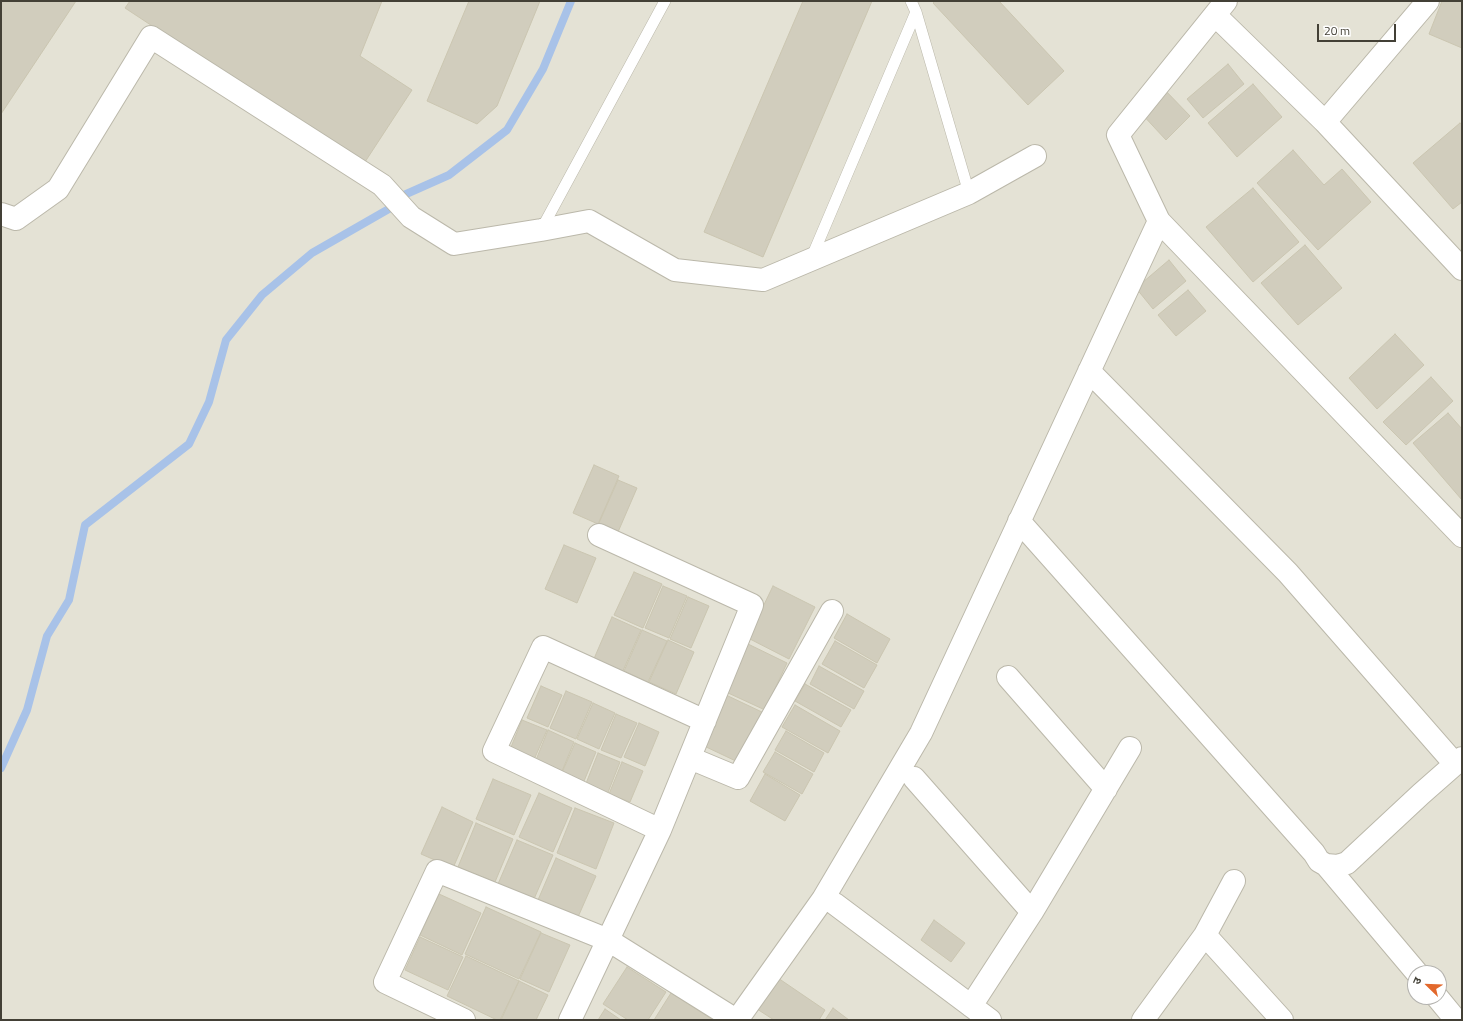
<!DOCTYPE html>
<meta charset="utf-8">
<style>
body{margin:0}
#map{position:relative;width:1463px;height:1021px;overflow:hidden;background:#f1f0e6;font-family:"Titillium Web","Noto Sans Devanagari",sans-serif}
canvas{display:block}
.frame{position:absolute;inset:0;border:2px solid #434036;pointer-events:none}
.north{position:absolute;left:1407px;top:965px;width:40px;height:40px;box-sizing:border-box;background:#fff;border:1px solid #b4b3af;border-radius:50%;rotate:293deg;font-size:11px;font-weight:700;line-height:16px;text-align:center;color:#434036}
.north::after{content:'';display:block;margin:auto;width:14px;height:18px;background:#e2682c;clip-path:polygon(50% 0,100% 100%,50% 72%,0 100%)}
.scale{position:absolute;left:1317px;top:24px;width:79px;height:18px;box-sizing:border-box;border:2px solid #434036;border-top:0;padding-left:5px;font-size:12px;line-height:14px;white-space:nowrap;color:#434036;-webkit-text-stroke:3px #fff;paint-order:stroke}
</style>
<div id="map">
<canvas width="1463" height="1021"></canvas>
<div class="frame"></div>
<div class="north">उ</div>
<div class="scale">20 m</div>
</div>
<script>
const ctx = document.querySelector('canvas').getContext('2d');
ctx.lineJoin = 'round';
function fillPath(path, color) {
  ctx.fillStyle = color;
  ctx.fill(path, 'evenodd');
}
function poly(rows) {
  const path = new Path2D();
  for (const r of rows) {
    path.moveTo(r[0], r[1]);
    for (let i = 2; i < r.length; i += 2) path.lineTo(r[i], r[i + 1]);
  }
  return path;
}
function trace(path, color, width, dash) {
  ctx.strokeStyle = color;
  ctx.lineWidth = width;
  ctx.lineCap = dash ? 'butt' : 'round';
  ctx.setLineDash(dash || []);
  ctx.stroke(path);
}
const residential = poly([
 [1,1,1462,1,1462,1020,1,1020],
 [1415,973,1439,973,1439,997,1415,997]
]);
const stream = poly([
 [1,768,27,710,47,636,69,600,85,525,189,444,209,402,226,340,262,295,312,253,394,206,395,199,449,175,507,130,543,69,571,1]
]);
const building = poly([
 [1,1,76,1,1,114,1,1],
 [130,1,382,1,360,56,412,90,363,165,125,8,130,1],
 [469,1,540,1,497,106,477,124,427,101,469,1],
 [803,1,872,1,763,257,704,232,803,1],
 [935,1,999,1,1064,71,1028,105,933,3,935,1],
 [1442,1,1462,1,1462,48,1429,34,1442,1],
 [1228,64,1244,84,1203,118,1187,99,1228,64],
 [1253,84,1282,117,1237,157,1208,123,1253,84],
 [1163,88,1190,116,1166,140,1140,112,1163,88],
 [1460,123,1462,125,1462,202,1453,209,1413,163,1460,123],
 [1293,150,1324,185,1342,169,1371,202,1318,250,1257,183,1293,150],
 [1253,188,1299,242,1253,282,1206,227,1253,188],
 [1305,245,1342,288,1298,325,1261,283,1305,245],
 [1169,260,1186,281,1153,309,1136,288,1169,260],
 [1188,290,1206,311,1176,336,1158,315,1188,290],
 [1395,334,1424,365,1377,409,1349,378,1395,334],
 [1431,377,1453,401,1406,445,1383,422,1431,377],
 [1448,413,1462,429,1462,500,1413,443,1448,413],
 [594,465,619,476,598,524,573,513,594,465],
 [618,480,637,488,618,532,599,523,618,480],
 [564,545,596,558,577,603,545,589,564,545],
 [634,572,662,584,643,628,614,615,634,572],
 [663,586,687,596,669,638,645,628,663,586],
 [773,586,815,607,789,659,748,638,773,586],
 [688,597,709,606,691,648,670,639,688,597],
 [847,614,890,639,877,663,834,638,847,614],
 [612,617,641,630,622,673,593,661,612,617],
 [642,630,667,641,648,682,624,671,642,630],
 [668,640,694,652,676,694,649,682,668,640],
 [835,641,877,665,864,688,822,664,835,641],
 [748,644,787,663,765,710,726,692,748,644],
 [819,666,864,691,854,709,810,684,819,666],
 [805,684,851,710,841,727,795,701,805,684],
 [541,686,562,695,548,727,527,718,541,686],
 [566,691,592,702,576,739,550,728,566,691],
 [726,695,764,713,740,763,702,745,726,695],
 [593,703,615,713,599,749,577,739,593,703],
 [795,705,840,731,828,753,782,727,795,705],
 [616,714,637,723,621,758,601,750,616,714],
 [522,720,547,730,533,762,509,752,522,720],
 [639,723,659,732,645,766,624,757,639,723],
 [548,730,574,742,560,776,534,765,548,730],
 [786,731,824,753,814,772,775,750,786,731],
 [575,743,596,752,582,786,560,777,575,743],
 [775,752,813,774,802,794,763,772,775,752],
 [598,753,620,762,607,795,585,786,598,753],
 [622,762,643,771,630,802,609,794,622,762],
 [765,774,800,795,785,821,750,801,765,774],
 [493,779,531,795,514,835,476,819,493,779],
 [539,793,572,808,553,852,519,837,539,793],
 [442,807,473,822,453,868,421,854,442,807],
 [575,808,614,823,596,869,557,853,575,808],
 [476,823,513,839,495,882,458,867,476,823],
 [517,840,553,855,534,899,498,884,517,840],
 [556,858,596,876,578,917,538,900,556,858],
 [439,894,481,913,462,955,420,935,439,894],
 [486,907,541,932,519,979,465,954,486,907],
 [934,920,965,943,951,962,921,940,934,920],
 [541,933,570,945,549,992,520,979,541,933],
 [420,937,463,957,448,990,405,970,420,937],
 [466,956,519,981,500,1020,497,1020,447,996,466,956],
 [627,967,666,992,648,1020,628,1020,603,1004,627,967],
 [775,976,825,1010,819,1020,774,1020,754,1007,775,976],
 [519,981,548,995,536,1020,501,1020,519,981],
 [671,993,713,1020,654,1020,671,993],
 [833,1008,849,1020,825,1020,833,1008],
 [605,1009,621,1020,598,1020,605,1009]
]);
const service = poly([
 [911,1,916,12,969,193],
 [541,230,665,1],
 [811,259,916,12]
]);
const minor = poly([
 [1226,1,1118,135,1159,221,1462,536],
 [1215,15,1325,122,1462,269],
 [1325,122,1428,1],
 [1,214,16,219,58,189,151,37,382,185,411,217,454,244,541,230,589,221,675,270,763,280,969,193,1035,156],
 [1089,371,1288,573,1455,764],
 [1019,521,1314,853,1319,861,1326,865,1338,866,1347,863,1421,794,1462,758],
 [1008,677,1106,789],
 [690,758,738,778,832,611],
 [914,778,1032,912],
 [660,830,494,751,543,647,705,721],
 [1326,865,1417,973],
 [835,904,990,1020],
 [1205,935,1282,1020],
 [1437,997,1456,1020],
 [971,1006,1032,912,1130,748],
 [464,1020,385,982,437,871,608,940,736,1020],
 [570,1020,660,830,752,605,599,535],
 [737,1020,823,899,921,733,1159,221],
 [1143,1020,1205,935,1234,881]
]);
fillPath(residential, '#e4e2d5');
trace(stream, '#a8c2e8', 8);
fillPath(building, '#d1cdbd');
trace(building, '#cbc6b1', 1);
trace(service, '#bbb8aa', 12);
trace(minor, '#bbb8aa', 24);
trace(service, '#fff', 11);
trace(minor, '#fff', 22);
</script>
